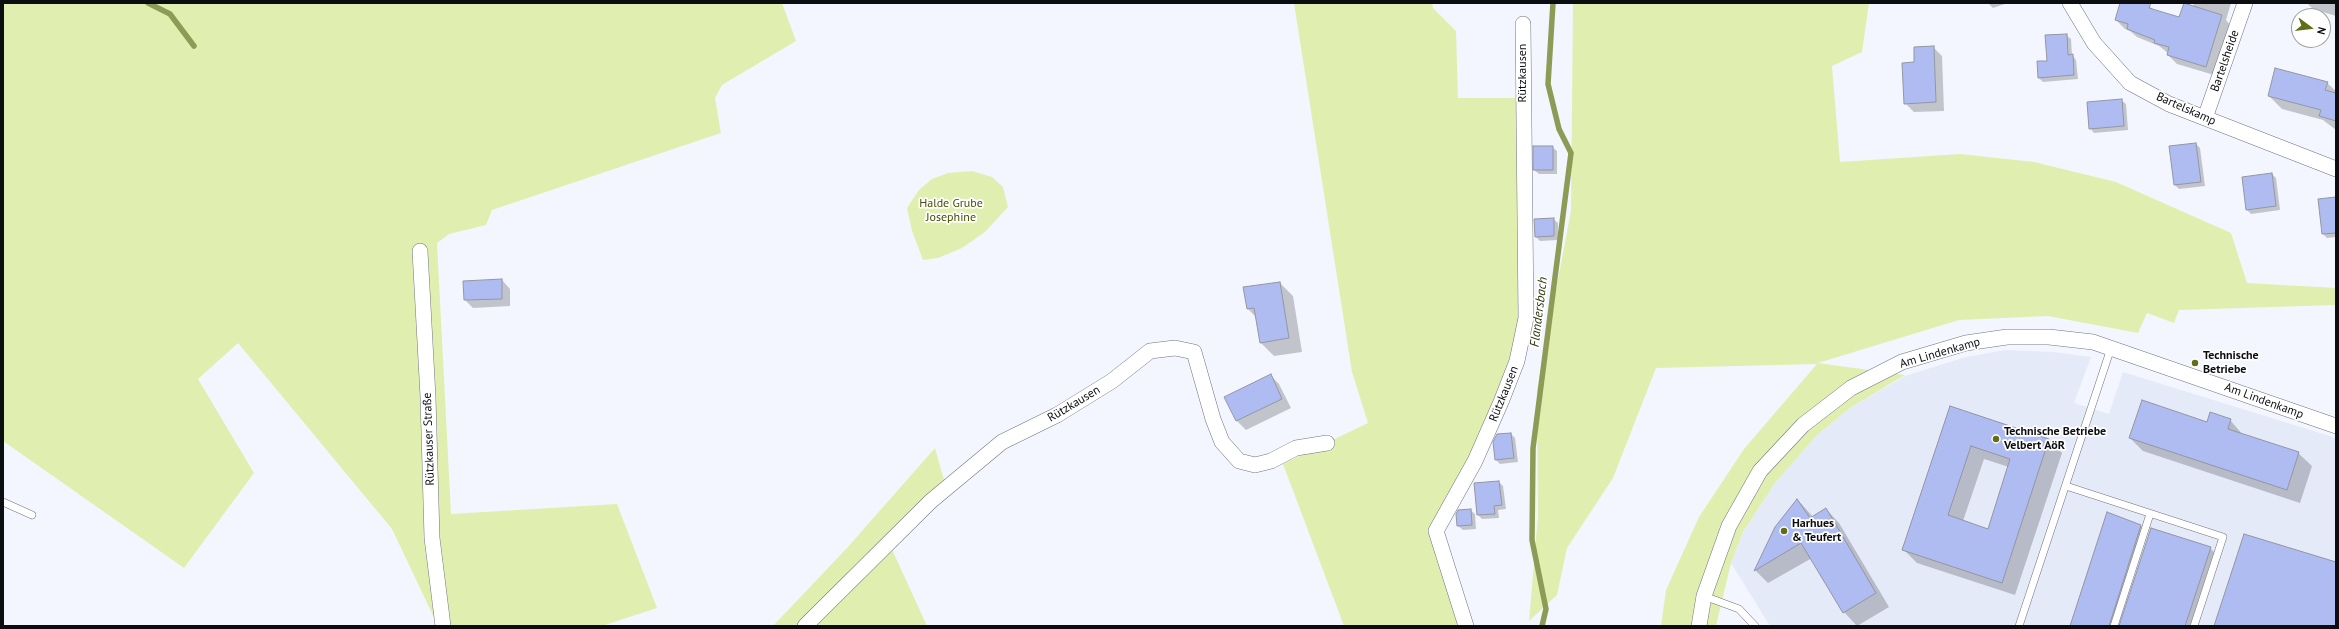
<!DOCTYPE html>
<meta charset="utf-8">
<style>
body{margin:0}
#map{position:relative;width:2339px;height:629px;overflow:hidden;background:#f3f6fe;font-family:"PT Sans",sans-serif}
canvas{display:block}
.frame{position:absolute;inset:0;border:4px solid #0c0d11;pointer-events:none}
.north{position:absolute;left:2291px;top:8px;width:40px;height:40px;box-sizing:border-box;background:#fff;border:1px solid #9e9ea0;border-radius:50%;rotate:105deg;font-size:11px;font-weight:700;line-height:16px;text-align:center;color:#0c0d11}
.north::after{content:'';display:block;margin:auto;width:14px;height:18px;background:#606e18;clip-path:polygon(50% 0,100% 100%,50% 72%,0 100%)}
</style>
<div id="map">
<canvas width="2339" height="629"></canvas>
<div class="frame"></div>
<div class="north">N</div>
</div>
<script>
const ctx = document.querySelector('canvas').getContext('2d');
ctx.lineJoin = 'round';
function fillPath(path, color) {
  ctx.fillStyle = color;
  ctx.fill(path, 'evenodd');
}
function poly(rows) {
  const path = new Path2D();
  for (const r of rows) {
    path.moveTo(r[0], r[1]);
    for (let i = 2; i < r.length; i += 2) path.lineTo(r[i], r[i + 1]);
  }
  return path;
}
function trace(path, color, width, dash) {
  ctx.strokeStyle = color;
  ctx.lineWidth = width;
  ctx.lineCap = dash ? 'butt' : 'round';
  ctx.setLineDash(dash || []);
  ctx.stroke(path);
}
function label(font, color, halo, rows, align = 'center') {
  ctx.font = font + ' "PT Sans",sans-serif';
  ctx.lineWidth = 3.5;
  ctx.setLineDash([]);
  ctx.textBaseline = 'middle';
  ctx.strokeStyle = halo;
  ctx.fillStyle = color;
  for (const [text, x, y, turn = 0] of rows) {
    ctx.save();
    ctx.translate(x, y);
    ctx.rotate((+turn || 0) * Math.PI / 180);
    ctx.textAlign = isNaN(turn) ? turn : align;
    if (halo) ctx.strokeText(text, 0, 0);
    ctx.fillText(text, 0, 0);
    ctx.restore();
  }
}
const built = poly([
 [2006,350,2054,352,2091,357,2074,403,2109,414,2123,372,2336,438,2336,626,1770,626,1731,563,1743,532,1775,483,1799,455,1817,435,1850,408,1905,376,1966,357]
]);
const green = poly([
 [3,3,782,3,796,41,722,85,715,98,721,133,492,210,486,225,449,234,437,243,451,514,617,504,657,608,602,626,438,626,392,529,238,343,198,379,254,473,184,568,3,441],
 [1294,3,1432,3,1433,8,1456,31,1458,98,1517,98,1519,331,1503,380,1482,432,1435,525,1463,626,1344,626,1283,464,1368,423,1352,372],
 [1573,3,1869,3,1862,52,1832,66,1840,162,1960,154,2034,162,2116,182,2231,233,2247,283,2336,288,2336,305,2179,310,2174,323,2147,313,2138,333,2048,316,1959,320,1818,363,1905,375,1850,408,1817,435,1775,483,1743,532,1731,563,1716,626,1661,626,1666,590,1699,517,1744,449,1817,364,1656,368,1613,478,1567,548,1557,595,1529,621,1538,516,1537,390,1571,211],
 [972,171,992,177,1003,187,1008,207,985,232,962,248,938,258,923,260,912,231,907,208,919,190,932,179,948,173],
 [935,448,946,487,890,545,927,626,773,626,847,548]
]);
const shadow = poly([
 [1988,3,2008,3,1993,8],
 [2121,3,2139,3,2149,6,2155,11,2180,19,2193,7,2194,3,2231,3,2226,20,2230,25,2214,75,2177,64,2168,55,2168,53,2159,46,2137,37,2130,31,2125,29,2116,20],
 [2307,3,2336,3,2336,16,2313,9],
 [2066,35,2071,39,2072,55,2076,60,2078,79,2043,82,2039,78],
 [1933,47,1942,56,1944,111,1914,112,1905,103,1915,63],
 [2327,83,2336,91,2336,130,2323,120,2282,109,2269,96],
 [2121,100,2126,104,2128,130,2094,133,2090,128],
 [2196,144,2200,148,2205,186,2179,189,2175,185],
 [1552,147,1557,151,1557,174,1539,174,1534,170],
 [2272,174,2276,178,2280,210,2251,214,2247,210],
 [2336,198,2336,237,2327,238,2323,234],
 [1553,219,1558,223,1558,240,1540,241,1536,237],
 [502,280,510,289,510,306,473,308,465,300],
 [1280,283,1293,296,1302,352,1274,356,1261,343,1257,318,1248,309],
 [1270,375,1279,384,1291,408,1246,430,1237,421,1225,397],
 [1950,407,2049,439,2062,453,2015,595,1917,563,1903,549],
 [1984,459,2009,467,1988,530,1963,521],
 [2230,420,2243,435,2298,453,2312,466,2300,503,2143,451,2130,438],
 [1511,434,1515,438,1518,462,1500,464,1496,460],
 [1499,482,1503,486,1506,509,1498,510,1499,518,1482,519,1478,515,1475,484],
 [1798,500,1813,517,1826,509,1839,523,1889,607,1857,626,1844,612,1812,558,1768,583,1755,570],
 [1470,510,1475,514,1476,529,1463,530,1458,526],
 [2141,526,2145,530,2114,626,2071,626],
 [2210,548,2214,552,2190,626,2120,626]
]);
const stream = poly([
 [148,3,170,14,194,46],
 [1542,626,1546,609,1532,540,1533,448,1571,153,1559,129,1548,84,1553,3]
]);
const building = poly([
 [2120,3,2151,3,2149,8,2179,17,2184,3,2222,15,2206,67,2167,55,2169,47,2154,43,2155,40,2127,29,2128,24,2115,20,2120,3],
 [2067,34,2068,55,2073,54,2074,75,2038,78,2037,61,2047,61,2045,35,2067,34],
 [1934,46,1936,102,1904,104,1902,63,1914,62,1914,47,1934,46],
 [2275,68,2328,82,2325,90,2336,93,2336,121,2319,116,2321,110,2268,96,2275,68],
 [2122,99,2124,126,2089,129,2087,102,2122,99],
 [2196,143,2201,182,2174,185,2169,146,2196,143],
 [1533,146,1553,146,1553,170,1533,170,1533,146],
 [2272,173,2276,206,2246,210,2242,177,2272,173],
 [2336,197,2336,233,2322,234,2318,199,2336,197],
 [1554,218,1554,236,1535,237,1534,219,1554,218],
 [502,279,502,299,464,300,463,281,502,279],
 [1280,282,1289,338,1260,343,1254,308,1247,309,1243,287,1280,282],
 [1271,374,1282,399,1236,421,1224,397,1271,374],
 [2142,400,2207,422,2210,412,2231,419,2228,429,2299,452,2287,490,2129,438,2142,400],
 [1950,406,2049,439,2002,583,1902,550,1950,406],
 [1971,446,2010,459,1988,529,1948,515,1971,446],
 [1511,433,1514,458,1495,460,1493,442,1497,434,1511,433],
 [1499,481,1502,505,1494,506,1495,514,1477,515,1474,483,1499,481],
 [1797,499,1810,518,1826,508,1876,593,1843,613,1801,543,1754,571,1775,527,1797,499],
 [1471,509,1472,525,1457,526,1456,514,1458,510,1471,509],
 [2107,512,2141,525,2109,626,2070,626,2107,512],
 [2151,528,2211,547,2185,626,2119,626,2151,528],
 [2244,534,2336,562,2336,626,2214,626,2244,534]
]);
const service = poly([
 [2066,486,2223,537,2194,626],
 [3,502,32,515],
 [1704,596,1739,609,1755,626],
 [2019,626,2111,348],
 [2114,626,2150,514]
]);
const minor = poly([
 [2070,3,2094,43,2130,83,2169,104,2336,169],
 [2205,118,2245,3],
 [420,251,428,397,432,538,443,626],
 [805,626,931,501,1002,442,1057,415,1112,381,1150,351,1175,348,1194,352,1213,419,1222,442,1239,461,1255,465,1271,461,1296,448,1327,443],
 [1466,626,1436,531,1475,461,1501,402,1517,361,1526,318,1523,24],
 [1699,626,1704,596,1729,526,1760,471,1803,425,1851,388,1902,362,1966,343,2007,337,2049,337,2093,342,2336,426]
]);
const markers = [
 [2195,363,4,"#606e18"],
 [1996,439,4,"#606e18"],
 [1784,531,4,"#606e18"]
];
const streetNames = [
 ["Bartelsheide",2225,61,-71],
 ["Rützkausen",1523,73,-90],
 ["Bartelskamp",2186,109,24],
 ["Am Lindenkamp",1940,353,-16],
 ["Rützkausen",1504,394,-68],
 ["Am Lindenkamp",2264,401,20],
 ["Rützkausen",1074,404,-31],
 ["Rützkauser Straße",429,439,-92]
];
const parkNames = [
 ["Halde Grube",951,204],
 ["Josephine",951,218]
];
const poiNames = [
 ["Technische",2203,356],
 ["Betriebe",2203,370],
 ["Technische Betriebe",2004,432],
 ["Velbert AöR",2004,446],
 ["Harhues",1792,524],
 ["& Teufert",1792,538]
];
const waterNames = [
 ["Flandersbach",1539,312,-83]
];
fillPath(built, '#e5eaf9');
fillPath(green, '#e0efaf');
fillPath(shadow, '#0003');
trace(stream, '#8d9b56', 5.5);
fillPath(building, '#afbcf1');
trace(building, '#9396a2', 1);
trace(service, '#717480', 8);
trace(minor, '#717480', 16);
trace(service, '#fff', 7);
trace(minor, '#fff', 15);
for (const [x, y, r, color] of markers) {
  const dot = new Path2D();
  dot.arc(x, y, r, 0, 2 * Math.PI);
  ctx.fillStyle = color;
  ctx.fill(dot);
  trace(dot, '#fff', 1.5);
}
label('12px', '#0c0d11', '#fff', streetNames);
label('12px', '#455000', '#fff', parkNames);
label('bold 12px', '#0c0d11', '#fff', poiNames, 'left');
label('italic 13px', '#323a10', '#fff', waterNames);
</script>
